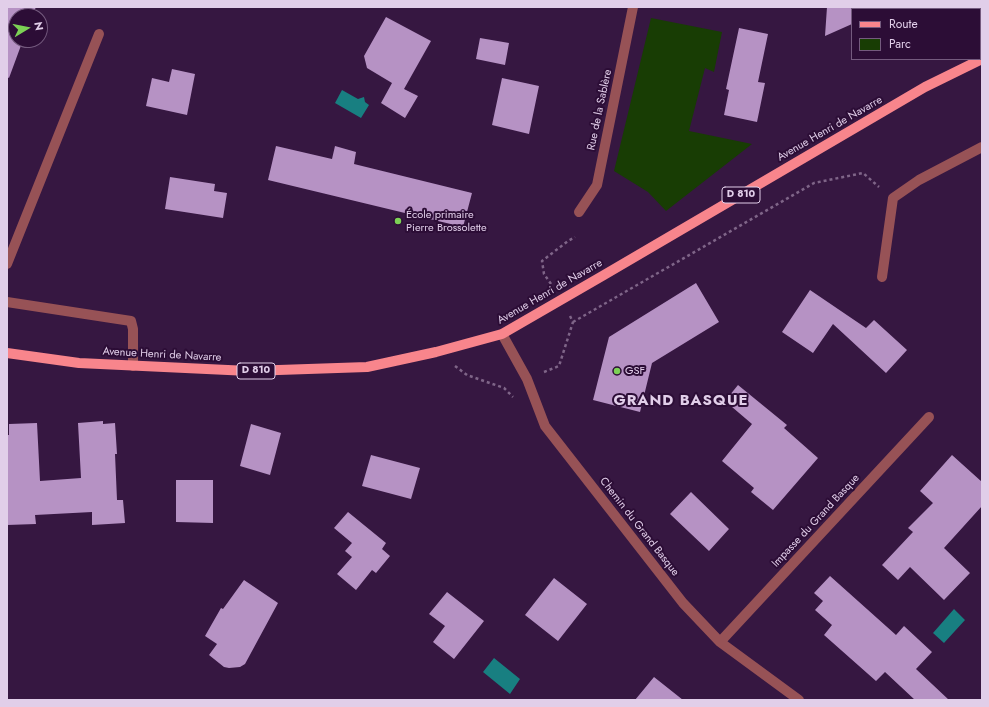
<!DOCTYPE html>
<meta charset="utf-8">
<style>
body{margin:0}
#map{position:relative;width:989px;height:707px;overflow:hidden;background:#361741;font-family:Jost,sans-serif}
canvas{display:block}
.frame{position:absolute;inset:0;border:8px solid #e1cee9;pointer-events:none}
.legend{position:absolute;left:851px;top:8px;width:130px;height:52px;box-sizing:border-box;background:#2c0d36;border:1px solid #745a7e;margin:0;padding:5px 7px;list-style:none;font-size:12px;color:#e1cee9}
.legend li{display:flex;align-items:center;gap:8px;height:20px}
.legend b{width:20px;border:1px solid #745a7e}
.north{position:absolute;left:8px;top:8px;width:40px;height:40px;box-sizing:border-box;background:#2c0d36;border:1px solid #745a7e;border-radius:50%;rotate:80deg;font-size:11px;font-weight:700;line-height:16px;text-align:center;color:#e1cee9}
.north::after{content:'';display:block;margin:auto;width:14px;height:18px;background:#7cd155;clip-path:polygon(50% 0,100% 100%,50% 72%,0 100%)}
</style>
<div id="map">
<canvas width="989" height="707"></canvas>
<div class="frame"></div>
<ul class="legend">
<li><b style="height:5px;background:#f8858c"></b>Route</li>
<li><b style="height:11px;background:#183d04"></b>Parc</li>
</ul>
<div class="north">N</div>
</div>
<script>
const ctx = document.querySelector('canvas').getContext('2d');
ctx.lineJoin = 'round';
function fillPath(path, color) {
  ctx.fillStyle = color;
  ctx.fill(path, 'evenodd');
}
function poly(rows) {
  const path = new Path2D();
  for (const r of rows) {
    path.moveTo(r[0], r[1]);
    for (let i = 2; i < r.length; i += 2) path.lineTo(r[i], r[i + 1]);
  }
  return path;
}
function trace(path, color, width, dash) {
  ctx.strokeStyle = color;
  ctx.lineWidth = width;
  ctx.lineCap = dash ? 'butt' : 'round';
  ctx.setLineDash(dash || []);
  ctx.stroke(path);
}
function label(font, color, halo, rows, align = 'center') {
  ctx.font = font + ' Jost,sans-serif';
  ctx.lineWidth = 4;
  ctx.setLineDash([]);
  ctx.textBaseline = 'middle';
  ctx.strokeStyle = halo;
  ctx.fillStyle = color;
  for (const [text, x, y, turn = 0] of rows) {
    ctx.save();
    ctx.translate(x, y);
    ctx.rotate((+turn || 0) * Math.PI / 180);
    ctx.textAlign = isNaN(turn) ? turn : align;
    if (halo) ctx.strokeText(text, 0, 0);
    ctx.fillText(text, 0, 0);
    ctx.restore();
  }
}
const green = poly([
 [651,18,722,32,714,72,705,68,689,131,752,144,666,211,648,192,614,171]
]);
const water = poly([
 [342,90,358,99,364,97,365,102,369,105,361,118,335,103],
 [954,609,965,620,944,643,933,633],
 [494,658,520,679,510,694,483,672]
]);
const building = poly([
 [7,7,36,7,32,16,16,16,16,40,23,40,9,78,7,77],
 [827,7,852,7,852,24,825,36],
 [386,17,431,41,404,89,418,96,405,118,381,103,392,83,367,68,364,56],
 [739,28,768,34,758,82,765,83,757,122,724,115,729,90,726,89],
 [480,38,509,43,505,65,476,59],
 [172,69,195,74,187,115,146,106,152,78,169,82],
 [502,78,539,86,529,134,492,125],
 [276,146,332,159,335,146,356,152,354,164,472,193,463,227,268,180],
 [170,177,215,184,214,191,227,193,223,218,165,209],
 [696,283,719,322,652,363,640,412,593,400,609,337],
 [810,290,866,328,874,320,907,350,886,373,833,324,813,353,782,332],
 [738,385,787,425,784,428,818,458,773,510,751,492,754,488,722,461,752,424,725,401],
 [103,421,103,424,115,423,117,454,115,454,117,500,123,500,125,523,92,525,92,512,35,515,36,524,7,525,7,435,9,435,9,424,37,423,40,481,81,478,78,423],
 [251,424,281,433,270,475,240,466],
 [371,455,420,468,411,499,362,486],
 [952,455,982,482,982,506,944,548,970,573,944,600,910,567,898,580,882,565,913,532,908,528,933,503,920,491],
 [176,480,213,480,213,523,176,522],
 [691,492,729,529,709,551,670,514],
 [348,512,386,543,382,549,390,556,376,573,372,570,356,590,337,574,352,557,345,551,352,543,334,528],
 [830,576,896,635,904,626,932,652,916,669,949,700,915,700,885,672,876,681,824,635,832,625,815,610,823,601,814,593],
 [554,578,587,604,558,641,525,615],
 [244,580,278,603,245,664,240,667,229,668,224,667,209,655,217,644,205,636,221,608,223,609],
 [447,592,484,621,454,659,433,642,445,626,429,614],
 [654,677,683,700,635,700]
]);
const path = poly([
 [551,284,544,274,542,261,568,241,575,237],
 [573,322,814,183,863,173,879,187],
 [455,366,467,375,504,388,513,397],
 [544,372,559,366,573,322,570,316]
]);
const minor = poly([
 [579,212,597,185,633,7],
 [7,264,99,34],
 [882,277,893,198,919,180,982,147],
 [7,302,131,321,133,329,133,366],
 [502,334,527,379,545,426,683,603,720,642,799,700],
 [720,642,929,417]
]);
const major = poly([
 [7,353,79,363,249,371,367,367,436,352,502,334,604,275,925,87,982,59]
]);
const markers = [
 [398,221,4,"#7cd155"],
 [617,371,4,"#7cd155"]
];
const shields = [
 [741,195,38],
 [256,371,38]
];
const shieldNames = [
 ["D 810",741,195],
 ["D 810",256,371]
];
const streetNames = [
 ["Rue de la Sablère",600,110,-78],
 ["Avenue Henri de Navarre",830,129,-30],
 ["Avenue Henri de Navarre",550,292,-30],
 ["Avenue Henri de Navarre",162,355,3],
 ["Impasse du Grand Basque",816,521,-47],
 ["Chemin du Grand Basque",639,527,52]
];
const poiNames = [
 ["École primaire",406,215],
 ["Pierre Brossolette",406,228],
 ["GSF",625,371]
];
const districtNames = [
 ["GRAND BASQUE",681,401]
];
fillPath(green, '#183d04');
fillPath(water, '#187f81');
fillPath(building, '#b692c4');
trace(path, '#7f6588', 2.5, [3, 3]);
trace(minor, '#975256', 10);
trace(major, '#f8858c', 10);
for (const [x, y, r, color] of markers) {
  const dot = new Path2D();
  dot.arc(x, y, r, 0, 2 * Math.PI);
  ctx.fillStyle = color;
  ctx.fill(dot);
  trace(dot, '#2c0d36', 1.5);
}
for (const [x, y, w] of shields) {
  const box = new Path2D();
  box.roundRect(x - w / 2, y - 8, w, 16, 3);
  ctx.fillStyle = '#2c0d36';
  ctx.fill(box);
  trace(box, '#e1cee9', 1);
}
label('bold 10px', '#e1cee9', null, shieldNames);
label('11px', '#e1cee9', '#2c0d36', streetNames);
label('11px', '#e1cee9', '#2c0d36', poiNames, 'left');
ctx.letterSpacing = '1px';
label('bold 15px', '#e1cee9', '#2c0d36', districtNames);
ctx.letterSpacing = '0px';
</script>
